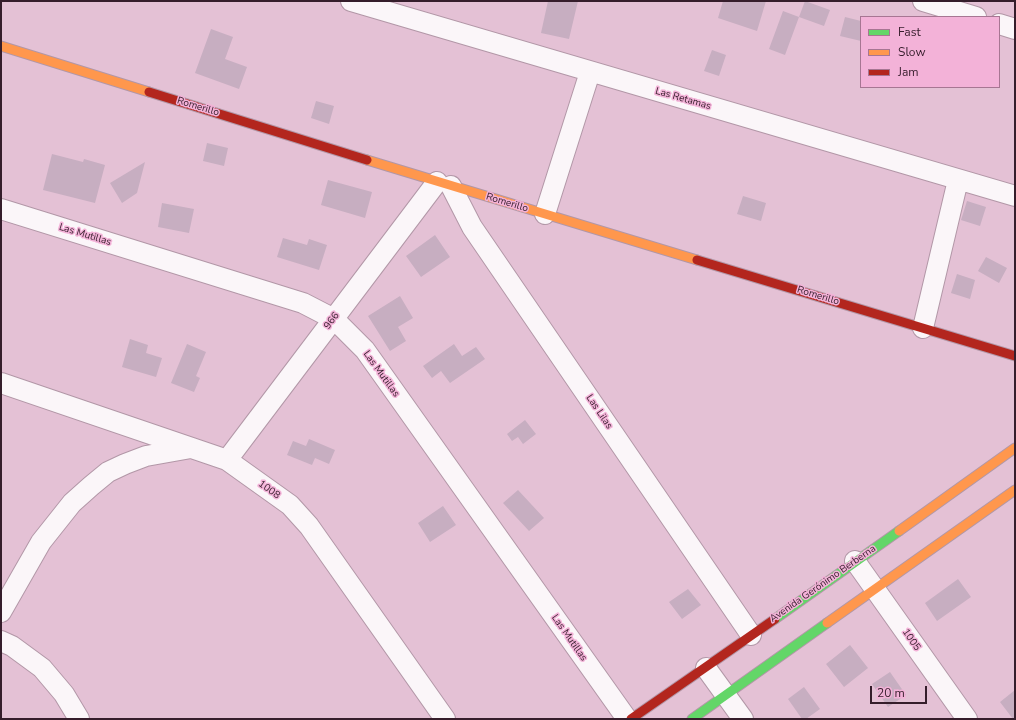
<!DOCTYPE html>
<meta charset="utf-8">
<style>
body{margin:0}
#map{position:relative;width:1016px;height:720px;overflow:hidden;background:#e4c1d5;font-family:"Nunito Sans",sans-serif}
canvas{display:block}
.frame{position:absolute;inset:0;border:2px solid #351d2b;pointer-events:none}
.legend{position:absolute;left:860px;top:16px;width:140px;height:72px;box-sizing:border-box;background:#f3b2d8;border:1px solid #a77693;margin:0;padding:5px 7px;list-style:none;font-size:12px;color:#351d2b}
.legend li{display:flex;align-items:center;gap:8px;height:20px}
.legend b{width:20px;border:1px solid #a77693}
.scale{position:absolute;left:870px;top:686px;width:57px;height:18px;box-sizing:border-box;border:2px solid #351d2b;border-top:0;padding-left:5px;font-size:12px;line-height:14px;white-space:nowrap;color:#351d2b;-webkit-text-stroke:3px #f3b2d8;paint-order:stroke}
</style>
<div id="map">
<canvas width="1016" height="720"></canvas>
<div class="frame"></div>
<ul class="legend">
<li><b style="height:5px;background:#63d668"></b>Fast</li>
<li><b style="height:5px;background:#ff974d"></b>Slow</li>
<li><b style="height:5px;background:#b3261e"></b>Jam</li>
</ul>
<div class="scale">20 m</div>
</div>
<script>
const ctx = document.querySelector('canvas').getContext('2d');
ctx.lineJoin = 'round';
function fillPath(path, color) {
  ctx.fillStyle = color;
  ctx.fill(path, 'evenodd');
}
function poly(rows) {
  const path = new Path2D();
  for (const r of rows) {
    path.moveTo(r[0], r[1]);
    for (let i = 2; i < r.length; i += 2) path.lineTo(r[i], r[i + 1]);
  }
  return path;
}
function trace(path, color, width, dash) {
  ctx.strokeStyle = color;
  ctx.lineWidth = width;
  ctx.lineCap = dash ? 'butt' : 'round';
  ctx.setLineDash(dash || []);
  ctx.stroke(path);
}
function label(font, color, halo, rows, align = 'center') {
  ctx.font = font + ' "Nunito Sans",sans-serif';
  ctx.lineWidth = 3;
  ctx.setLineDash([]);
  ctx.textBaseline = 'middle';
  ctx.strokeStyle = halo;
  ctx.fillStyle = color;
  for (const [text, x, y, turn = 0] of rows) {
    ctx.save();
    ctx.translate(x, y);
    ctx.rotate((+turn || 0) * Math.PI / 180);
    ctx.textAlign = isNaN(turn) ? turn : align;
    if (halo) ctx.strokeText(text, 0, 0);
    ctx.fillText(text, 0, 0);
    ctx.restore();
  }
}
const building = poly([
 [548,1,578,1,569,39,541,33],
 [723,1,766,1,757,31,718,18],
 [805,1,830,10,824,26,799,17],
 [783,11,799,17,785,55,769,49],
 [845,17,861,21,861,41,840,36],
 [211,29,233,37,225,59,247,67,239,89,195,73],
 [712,50,726,55,719,76,704,71],
 [316,101,334,106,329,124,311,118],
 [207,143,228,148,224,166,203,161],
 [52,154,83,162,84,159,105,165,95,203,43,190],
 [145,162,137,193,122,203,110,183],
 [328,180,372,192,365,218,321,205],
 [743,196,766,203,761,221,737,214],
 [967,201,986,207,980,226,961,220],
 [162,203,194,209,189,233,158,227],
 [435,235,450,257,421,277,406,256],
 [283,238,307,245,309,239,327,245,319,270,277,257],
 [986,257,1007,268,999,283,978,271],
 [957,274,975,280,970,299,951,293],
 [400,296,413,318,398,327,406,341,390,351,368,316],
 [130,339,148,345,146,353,162,358,156,377,122,367],
 [187,344,206,352,196,376,200,378,194,392,171,383],
 [454,344,462,356,476,347,485,359,450,383,441,371,432,378,423,366],
 [525,420,536,434,523,444,518,437,512,441,507,434],
 [309,439,335,450,329,464,315,458,312,465,287,455,293,441,306,446],
 [518,490,544,518,529,531,503,503],
 [443,506,456,525,430,542,418,523],
 [958,579,971,597,937,621,925,603],
 [688,589,701,605,682,619,669,602],
 [850,645,868,668,844,687,826,664],
 [890,672,906,695,888,707,872,684],
 [804,687,820,709,806,719,802,719,788,699],
 [1015,690,1015,717,1013,719,1000,702]
]);
const street = poly([
 [351,1,1015,196],
 [923,1,976,17],
 [999,24,1015,29],
 [451,186,472,227,751,635],
 [1,209,303,303,334,319,365,350,627,719],
 [545,214,590,72],
 [923,328,958,180],
 [1,383,227,460,290,505,309,526,445,719],
 [227,460,437,182],
 [855,561,967,719],
 [1,612,41,542,72,503,91,486,108,472,125,464,146,456,191,448],
 [1,641,12,646,42,668,64,694,79,719],
 [706,668,743,719]
]);
const fast = poly([
 [775,619,899,531],
 [692,719,827,623]
]);
const slow = poly([
 [1,46,149,92],
 [367,160,697,260],
 [899,531,1015,448],
 [827,623,1015,490]
]);
const jam = poly([
 [149,92,367,160],
 [697,260,1015,356],
 [631,719,775,619]
]);
const streetNames = [
 ["Las Retamas",683,99,16],
 ["Romerillo",198,107,17],
 ["Romerillo",507,203,17],
 ["Las Mutillas",85,235,17],
 ["Romerillo",818,296,17],
 ["966",332,321,-53],
 ["Las Mutillas",381,374,54],
 ["Las Lilas",599,412,56],
 ["1008",269,490,35],
 ["Avenida Gerónimo Berberna",823,584,-35],
 ["Las Mutillas",569,638,55],
 ["1005",911,640,55]
];
fillPath(building, '#c7aec1');
trace(street, '#b297a7', 22);
trace(fast, '#b297a7', 11);
trace(slow, '#b297a7', 11);
trace(jam, '#b297a7', 11);
trace(street, '#fbf6f9', 20);
trace(fast, '#63d668', 9);
trace(slow, '#ff974d', 9);
trace(jam, '#b3261e', 9);
label('10px', '#351d2b', '#f3b2d8', streetNames);
</script>
